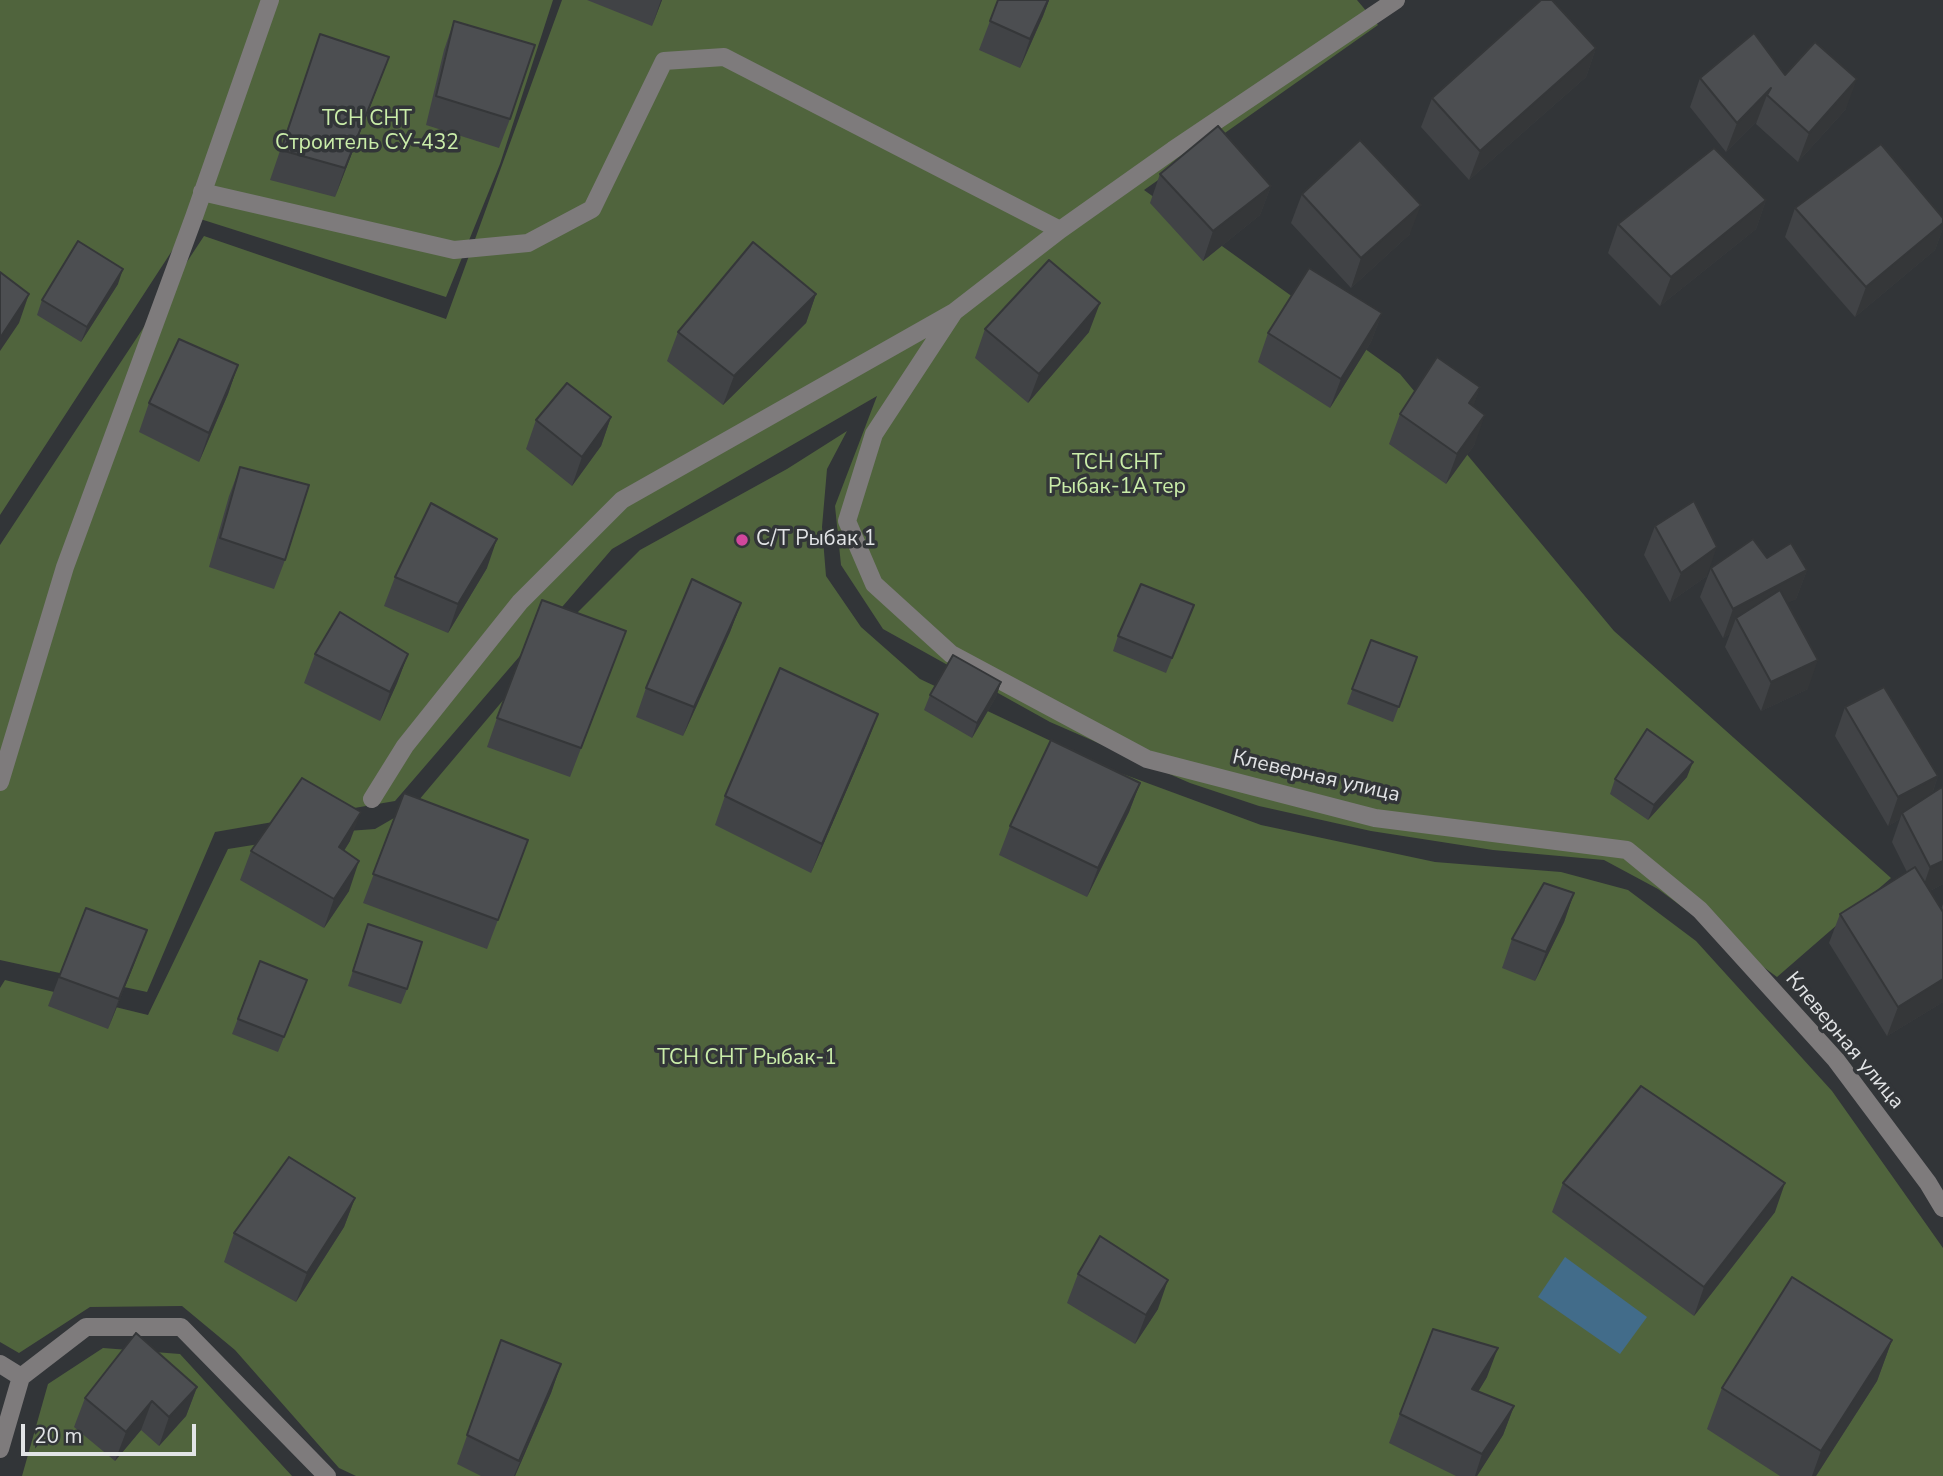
<!DOCTYPE html>
<meta charset="utf-8">
<style>
body{margin:0}
#map{position:relative;width:1943px;height:1476px;overflow:hidden;background:#323538;font-family:"Nunito Sans",sans-serif}
canvas{display:block}
.scale{position:absolute;left:21px;top:1424px;width:175px;height:32px;box-sizing:border-box;border:4px solid #e2e4e6;border-top:0;padding-left:9px;font-size:21px;line-height:24px;white-space:nowrap;color:#e2e4e6;-webkit-text-stroke:5px #323538;paint-order:stroke}
</style>
<div id="map">
<canvas width="1943" height="1476"></canvas>
<div class="scale">20 m</div>
</div>
<script>
const ctx = document.querySelector('canvas').getContext('2d');
ctx.lineJoin = 'round';
function fillPath(path, color) {
  ctx.fillStyle = color;
  ctx.fill(path, 'evenodd');
}
function poly(rows) {
  const path = new Path2D();
  for (const r of rows) {
    path.moveTo(r[0], r[1]);
    for (let i = 2; i < r.length; i += 2) path.lineTo(r[i], r[i + 1]);
  }
  return path;
}
function trace(path, color, width, dash) {
  ctx.strokeStyle = color;
  ctx.lineWidth = width;
  ctx.lineCap = dash ? 'butt' : 'round';
  ctx.setLineDash(dash || []);
  ctx.stroke(path);
}
function label(font, color, halo, rows, align = 'center') {
  ctx.font = font + ' "Nunito Sans",sans-serif';
  ctx.lineWidth = 7;
  ctx.setLineDash([]);
  ctx.textBaseline = 'middle';
  ctx.strokeStyle = halo;
  ctx.fillStyle = color;
  for (const [text, x, y, turn = 0] of rows) {
    ctx.save();
    ctx.translate(x, y);
    ctx.rotate((+turn || 0) * Math.PI / 180);
    ctx.textAlign = isNaN(turn) ? turn : align;
    if (halo) ctx.strokeText(text, 0, 0);
    ctx.fillText(text, 0, 0);
    ctx.restore();
  }
}
const green = poly([
 [0,0,553,0,500,164,446,297,194,217,0,515],
 [562,0,1357,0,1378,25,1144,190,1400,374,1614,631,1891,878,1777,977,1658,889,1604,860,1493,850,1371,831,1259,806,1190,783,1050,722,883,629,841,565,835,506,877,396,612,549,395,801,215,832,147,992,0,960,0,545,204,236,446,319],
 [847,431,827,469,822,527,826,576,861,627,920,679,1112,770,1261,825,1435,862,1561,872,1628,890,1696,941,1832,1091,1943,1248,1943,1476,356,1476,339,1468,235,1350,182,1306,90,1307,19,1353,0,1342,0,988,5,980,148,1015,228,849,334,832,375,829,413,807,575,615,640,550,787,469],
 [103,1348,180,1354,292,1476,22,1476,48,1384]
]);
const water = poly([
 [1565,1257,1647,1317,1620,1354,1538,1297]
]);
const minor = poly([
 [202,192,454,250,528,243,592,209,664,61,724,57,1060,230],
 [954,312,874,434,847,521,874,584,951,654,1147,759,1375,818,1627,850,1700,910,1836,1060,1928,1183,1943,1208],
 [0,782,65,567,194,217,270,0],
 [372,799,405,746,520,602,622,500,954,312,1060,230,1173,150,1396,0],
 [0,1364,21,1377,86,1327,181,1327,327,1476],
 [0,1449,21,1377]
]);
const wall = poly([
 [587,0,662,0,652,26],
 [998,0,1049,0,1043,16,1020,68,979,50],
 [454,21,510,119,499,148,426,125,444,50],
 [320,34,389,57,335,197,270,180],
 [1596,48,1586,77,1469,180,1421,127,1432,98],
 [1785,75,1846,109,1798,162,1756,124,1757,121,1726,152,1690,107,1700,78],
 [1160,174,1271,186,1260,215,1203,261,1150,203],
 [1302,194,1410,234,1351,288,1291,223],
 [1766,200,1756,229,1660,306,1608,253,1618,224],
 [1795,208,1943,218,1943,228,1935,250,1855,317,1785,237],
 [118,284,81,342,37,315,42,300],
 [816,294,806,323,723,405,667,361,678,332],
 [1382,313,1371,342,1330,408,1258,362,1268,333],
 [985,329,1089,332,1028,403,975,358],
 [238,365,228,394,199,462,139,432,149,403],
 [1480,387,1473,406,1475,444,1446,484,1389,444,1400,414],
 [611,417,601,446,572,486,526,449,536,420],
 [240,467,285,560,274,589,209,567,229,496],
 [1655,526,1707,576,1670,602,1644,555],
 [1767,558,1807,570,1796,599,1787,603,1808,689,1761,711,1725,647,1730,634,1723,638,1700,597,1711,568],
 [487,568,448,633,384,606,395,577],
 [741,603,730,632,683,736,636,717,646,688],
 [1194,605,1166,673,1113,651,1118,636],
 [626,631,570,777,487,747,497,718],
 [1371,640,1417,657,1393,722,1347,704],
 [315,654,408,654,397,683,380,721,304,683],
 [1001,682,996,697,972,738,924,710,930,695],
 [1845,707,1938,776,1932,794,1943,790,1943,884,1930,891,1941,909,1943,904,1943,1002,1887,1036,1829,943,1840,914,1907,872,1892,842,1900,819,1888,826,1835,736],
 [867,743,811,873,715,825,725,796],
 [1687,777,1648,820,1610,794,1615,779],
 [1140,783,1129,812,1087,897,999,855,1010,826],
 [404,793,528,840,487,949,363,903],
 [350,841,344,851,349,891,324,928,240,880,251,851],
 [1574,893,1564,922,1535,981,1502,968,1512,939],
 [368,924,407,989,401,1004,348,986],
 [136,959,108,1029,48,1006,59,977],
 [260,961,307,980,278,1052,232,1034],
 [1563,1183,1775,1212,1694,1316,1552,1212],
 [355,1198,344,1227,296,1302,224,1262,234,1233],
 [1078,1274,1158,1309,1135,1344,1067,1303],
 [501,1340,561,1364,551,1393,515,1476,481,1476,457,1464],
 [1892,1340,1877,1381,1816,1476,1780,1476,1707,1429,1722,1388],
 [1487,1377,1478,1392,1514,1406,1503,1435,1477,1476,1456,1476,1389,1443,1400,1414],
 [197,1387,186,1416,159,1446,141,1430,115,1461,74,1427,85,1398]
]);
const shadedWall = poly([
 [661,0,662,0,652,26],
 [1048,0,1049,0,1043,16,1020,68,1030,39],
 [1596,48,1586,77,1469,180,1480,151],
 [389,57,378,86,335,197,345,168],
 [1857,79,1846,109,1798,162,1809,133],
 [1771,88,1767,95,1757,121,1726,152,1737,123],
 [1271,186,1260,215,1203,261,1213,231],
 [1766,200,1756,229,1660,306,1671,277],
 [1421,205,1410,234,1351,288,1361,258],
 [1943,223,1943,228,1935,250,1855,317,1866,287],
 [123,269,118,284,81,342,87,327],
 [29,294,19,323,0,351,0,338],
 [816,294,806,323,723,405,734,376],
 [1100,303,1089,332,1028,403,1039,374],
 [1382,313,1371,342,1330,408,1341,379],
 [238,365,228,394,199,462,209,433],
 [1480,387,1470,416,1469,403],
 [1485,415,1475,444,1446,484,1457,454],
 [611,417,601,446,572,486,582,457],
 [497,539,487,568,448,633,458,604],
 [1717,547,1707,576,1670,602,1681,573],
 [1807,570,1796,599,1741,628,1736,618,1730,634,1723,638,1733,609],
 [741,603,730,632,683,736,694,707],
 [408,654,397,683,380,721,390,692],
 [1818,660,1808,689,1761,711,1771,682],
 [1001,682,996,697,972,738,977,723],
 [878,714,867,743,811,873,822,844],
 [1693,762,1687,777,1648,820,1654,805],
 [1938,776,1928,805,1902,813,1900,819,1888,826,1898,797],
 [1140,783,1129,812,1087,897,1098,868],
 [361,812,350,841,328,876,339,847],
 [359,861,349,891,324,928,334,899],
 [1943,861,1943,884,1920,896,1930,867],
 [1574,893,1564,922,1535,981,1546,952],
 [147,930,136,959,108,1029,119,999],
 [1943,979,1943,1002,1887,1036,1898,1007],
 [1785,1183,1775,1212,1694,1316,1704,1287],
 [355,1198,344,1227,296,1302,307,1273],
 [1168,1280,1158,1309,1135,1344,1146,1315],
 [1892,1340,1877,1381,1816,1476,1812,1476,1821,1451],
 [1498,1348,1487,1377,1462,1418,1472,1389],
 [561,1364,551,1393,515,1476,514,1476],
 [197,1387,186,1416,159,1446,169,1417],
 [152,1401,141,1430,115,1461,126,1432],
 [1514,1406,1503,1435,1477,1476,1475,1476,1482,1454]
]);
const building = poly([
 [998,0,1048,0,1030,39,990,21,998,0],
 [1541,0,1552,0,1596,48,1480,151,1432,98,1541,0],
 [454,21,535,45,510,119,436,96,454,21],
 [1754,33,1785,75,1815,42,1857,79,1809,133,1767,95,1771,88,1737,123,1700,78,1754,33],
 [320,34,389,57,345,168,281,150,320,34],
 [1218,126,1271,186,1213,231,1160,174,1218,126],
 [1360,140,1421,205,1361,258,1302,194,1360,140],
 [1881,144,1943,218,1943,223,1866,287,1795,208,1881,144],
 [1714,148,1766,200,1671,277,1618,224,1714,148],
 [78,241,123,269,87,327,42,300,78,241],
 [753,242,816,294,734,376,678,332,753,242],
 [1049,260,1100,303,1039,374,985,329,1049,260],
 [1309,268,1382,313,1341,379,1268,333,1309,268],
 [0,272,29,294,0,338,0,272],
 [179,339,238,365,209,433,149,403,179,339],
 [1437,357,1480,387,1469,403,1485,415,1457,454,1400,414,1437,357],
 [567,383,611,417,582,457,536,420,567,383],
 [240,467,309,485,285,560,220,538,240,467],
 [1694,501,1717,547,1681,573,1655,526,1694,501],
 [431,503,497,539,458,604,395,577,431,503],
 [1753,539,1767,558,1791,543,1807,570,1733,609,1711,568,1753,539],
 [692,579,741,603,694,707,646,688,692,579],
 [1141,584,1194,605,1172,658,1118,636,1141,584],
 [1780,590,1818,660,1771,682,1736,618,1780,590],
 [542,600,626,631,581,748,497,718,542,600],
 [340,612,408,654,390,692,315,654,340,612],
 [1371,640,1417,657,1399,707,1352,689,1371,640],
 [953,655,1001,682,977,723,930,695,953,655],
 [780,668,878,714,822,844,725,796,780,668],
 [1884,687,1938,776,1898,797,1845,707,1884,687],
 [1647,729,1693,762,1654,805,1615,779,1647,729],
 [1051,740,1140,783,1098,868,1010,826,1051,740],
 [302,778,361,812,339,847,359,861,334,899,251,851,302,778],
 [1942,787,1943,790,1943,861,1930,867,1902,813,1942,787],
 [404,793,528,840,498,920,373,874,404,793],
 [1915,867,1943,912,1943,979,1898,1007,1840,914,1915,867],
 [1544,883,1574,893,1546,952,1512,939,1544,883],
 [86,908,147,930,119,999,59,977,86,908],
 [368,924,422,942,407,989,353,971,368,924],
 [260,961,307,980,284,1037,238,1019,260,961],
 [1641,1086,1785,1183,1704,1287,1563,1183,1641,1086],
 [289,1157,355,1198,307,1273,234,1233,289,1157],
 [1100,1236,1168,1280,1146,1315,1078,1274,1100,1236],
 [1792,1277,1892,1340,1821,1451,1722,1388,1792,1277],
 [1433,1329,1498,1348,1472,1389,1514,1406,1482,1454,1400,1414,1433,1329],
 [136,1333,197,1387,169,1417,152,1401,126,1432,85,1398,136,1333],
 [501,1340,561,1364,519,1461,467,1435,501,1340]
]);
const markers = [
 [742,540,7,"#d1479c"]
];
const parkNames = [
 ["ТСН СНТ",367,120],
 ["Строитель СУ-432",367,144],
 ["ТСН СНТ",1117,464],
 ["Рыбак-1А тер",1117,488],
 ["ТСН СНТ Рыбак-1",747,1059]
];
const poiNames = [
 ["С/Т Рыбак 1",756,540]
];
const streetNames = [
 ["Клеверная улица",1316,777,13],
 ["Клеверная улица",1844,1041,50]
];
fillPath(green, '#50643d');
fillPath(water, '#426c8a');
trace(minor, '#7e7b7c', 18);
fillPath(wall, '#414346');
fillPath(shadedWall, '#353739');
fillPath(building, '#4c4e51');
trace(building, '#353739', 2);
for (const [x, y, r, color] of markers) {
  const dot = new Path2D();
  dot.arc(x, y, r, 0, 2 * Math.PI);
  ctx.fillStyle = color;
  ctx.fill(dot);
  trace(dot, '#323538', 2.5);
}
label('21px', '#caeda9', '#323538', parkNames);
label('21px', '#e2e4e6', '#323538', poiNames, 'left');
label('21px', '#e2e4e6', '#323538', streetNames);
</script>
